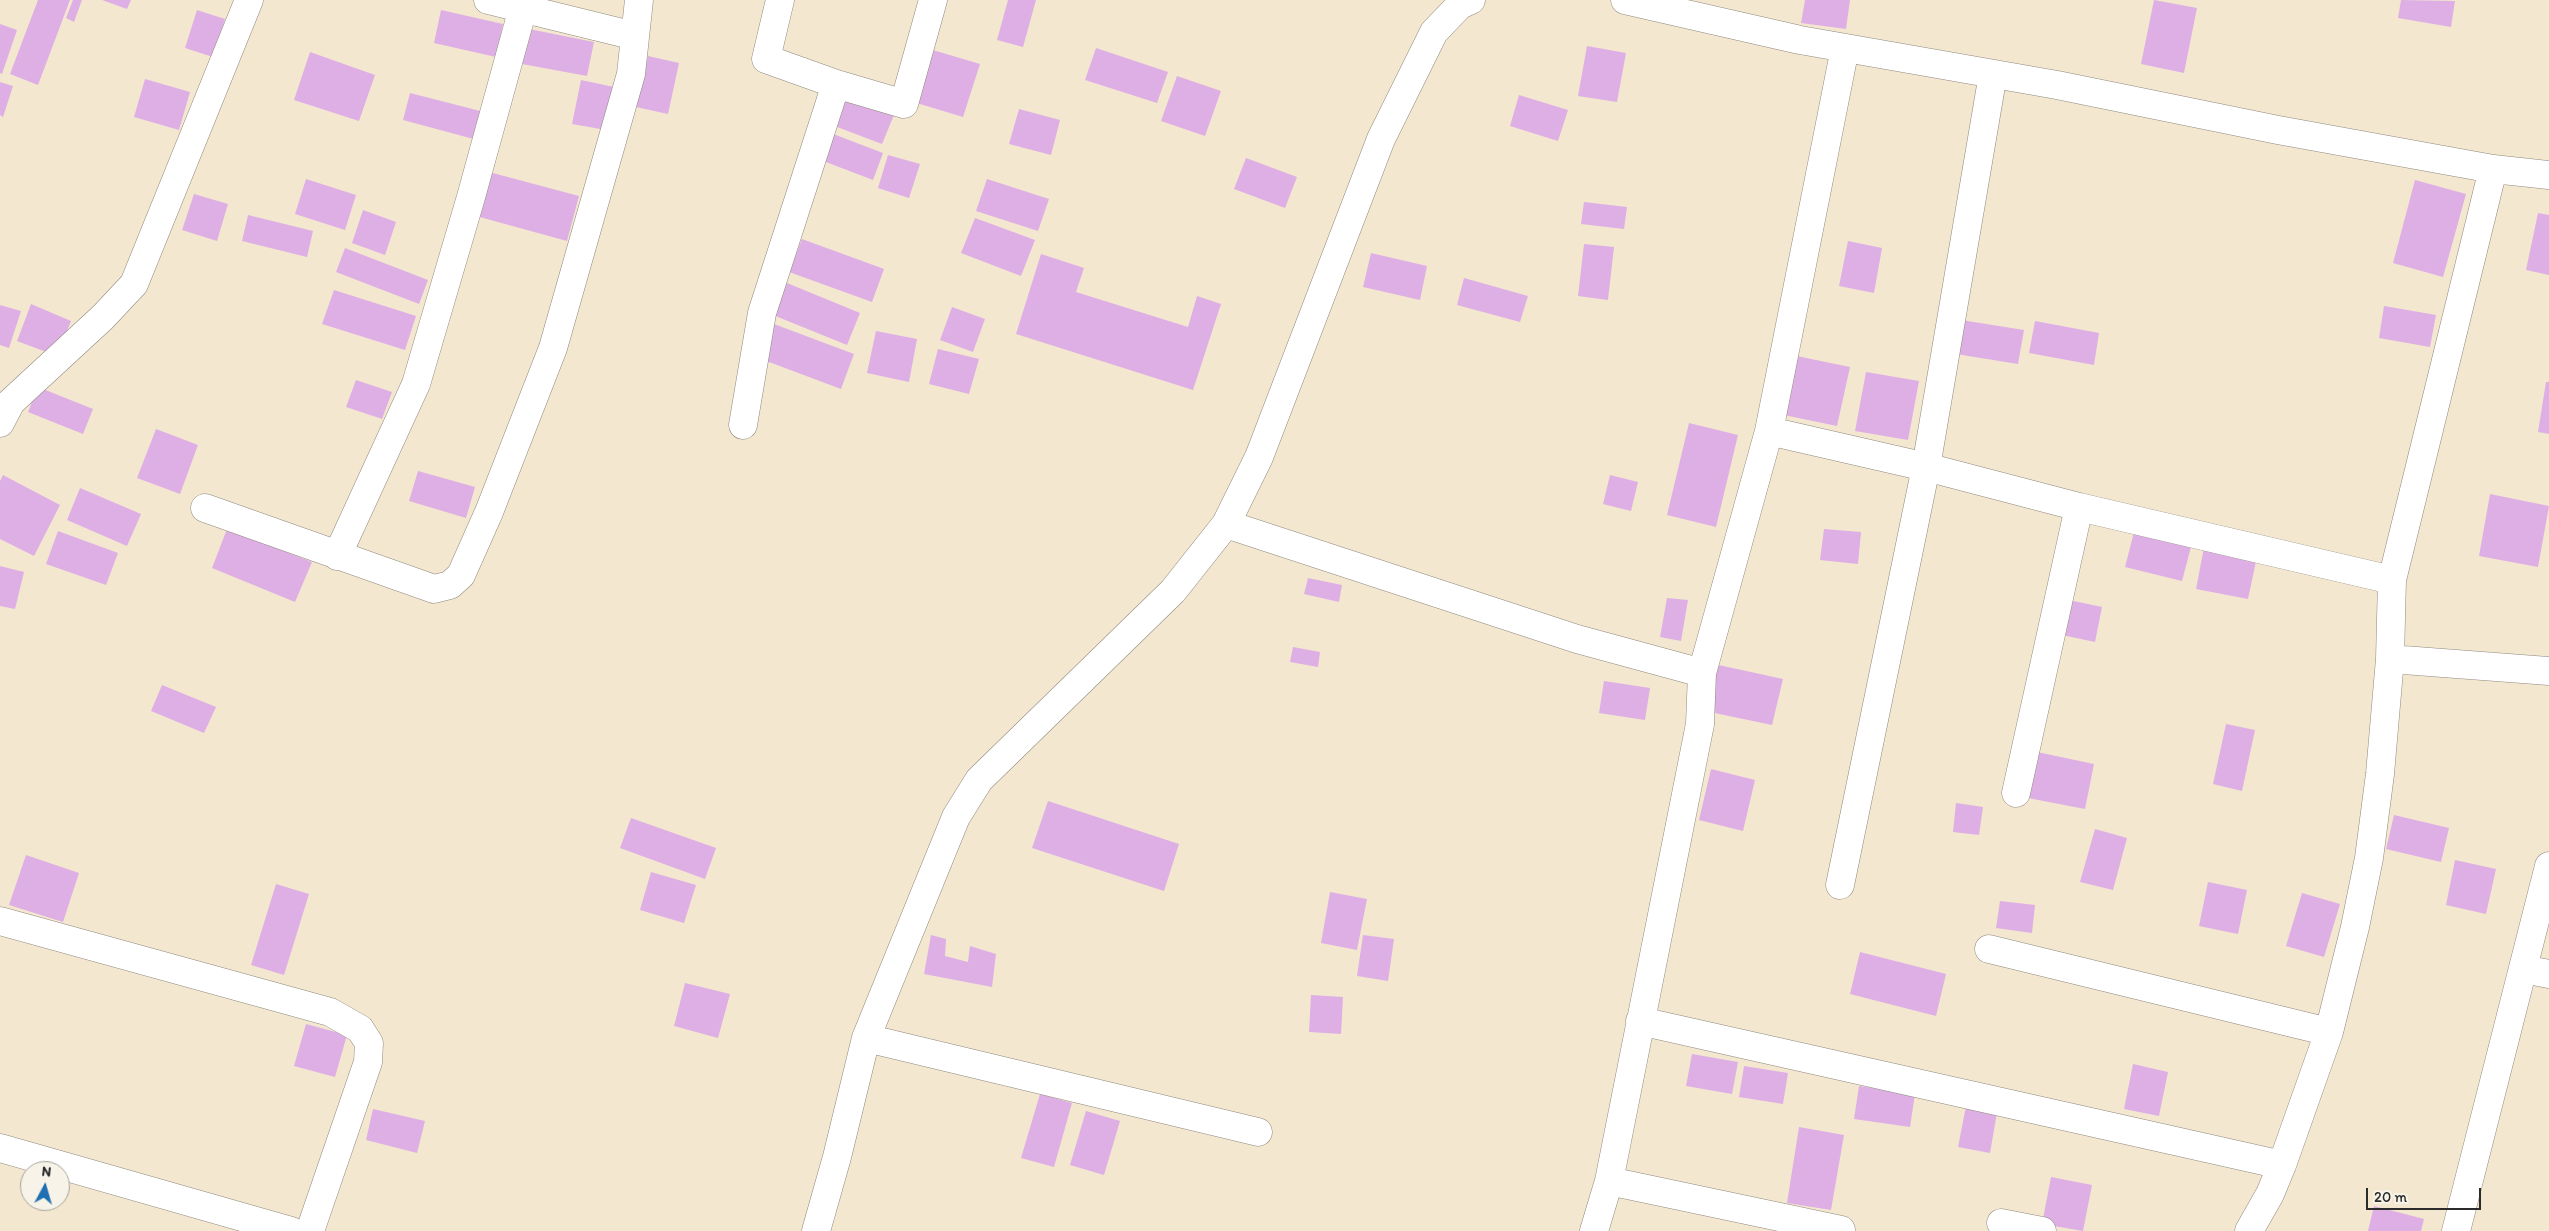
<!DOCTYPE html>
<style>
body{margin:0}
#map{position:relative;width:2549px;height:1231px;overflow:hidden;background:#f3e7d0;font-family:Itim,sans-serif}
canvas{display:block}
.north{position:absolute;left:20px;top:1161px;width:50px;height:50px;box-sizing:border-box;background:#f7f3e8;border:1px solid #a5a39c;border-radius:50%;rotate:6deg;font-size:14px;font-weight:700;line-height:20px;text-align:center;color:#2b2b2b}
.north::after{content:'';display:block;margin:auto;width:18px;height:22px;background:#1f6fb2;clip-path:polygon(50% 0,100% 100%,50% 72%,0 100%)}
.scale{position:absolute;left:2366px;top:1188px;width:115px;height:22px;box-sizing:border-box;border:2px solid #2b2b2b;border-top:0;padding-left:6px;font-size:15px;line-height:18px;white-space:nowrap;color:#2b2b2b;-webkit-text-stroke:4px #f7f3e8;paint-order:stroke}
</style>
<div id="map">
<canvas width="2549" height="1231"></canvas>
<div class="north">N</div>
<div class="scale">20 m</div>
</div>
<script>
const ctx = document.querySelector('canvas').getContext('2d');
ctx.lineJoin = 'round';
function fillPath(path, color) {
  ctx.fillStyle = color;
  ctx.fill(path, 'evenodd');
}
function poly(rows) {
  const path = new Path2D();
  for (const r of rows) {
    path.moveTo(r[0], r[1]);
    for (let i = 2; i < r.length; i += 2) path.lineTo(r[i], r[i + 1]);
  }
  return path;
}
function trace(path, color, width, dash) {
  ctx.strokeStyle = color;
  ctx.lineWidth = width;
  ctx.lineCap = dash ? 'butt' : 'round';
  ctx.setLineDash(dash || []);
  ctx.stroke(path);
}
const building = poly([
 [38,0,70,0,38,85,10,74],
 [73,0,82,0,74,22,66,18],
 [102,0,131,0,127,9],
 [1008,0,1036,0,1023,47,997,40],
 [1805,0,1850,0,1846,29,1801,23],
 [2154,0,2197,8,2184,73,2141,64],
 [2401,0,2455,1,2451,27,2398,18],
 [197,10,225,19,213,57,185,48],
 [441,10,503,24,496,57,434,43],
 [0,24,17,30,2,74,0,73],
 [529,29,594,42,587,76,522,64],
 [1587,46,1626,53,1617,102,1578,96],
 [926,48,980,64,963,117,910,101],
 [1096,48,1168,72,1157,103,1085,80],
 [310,52,375,75,359,121,294,100],
 [648,56,679,63,668,114,636,107],
 [1177,76,1221,91,1205,136,1161,121],
 [145,79,190,92,179,130,134,117],
 [581,80,614,87,606,130,572,124],
 [0,82,13,86,3,117,0,115],
 [410,93,488,113,481,141,403,120],
 [836,93,894,115,882,144,824,122],
 [1519,95,1568,110,1558,141,1510,126],
 [1019,109,1060,120,1051,155,1009,144],
 [828,132,883,153,873,180,818,159],
 [888,155,920,164,909,198,878,188],
 [1246,158,1297,177,1285,208,1234,189],
 [489,172,579,196,567,241,476,216],
 [306,179,356,195,345,230,295,214],
 [987,179,1049,199,1038,231,976,211],
 [2415,180,2466,194,2443,277,2393,263],
 [194,194,228,204,217,241,182,230],
 [1584,202,1627,207,1624,229,1581,224],
 [363,210,396,222,385,255,352,243],
 [2538,213,2549,215,2549,275,2526,270],
 [248,215,313,231,307,257,242,241],
 [975,218,1035,240,1021,276,961,253],
 [802,239,884,269,872,302,789,272],
 [1848,241,1882,248,1874,293,1839,286],
 [1584,244,1614,247,1608,300,1578,296],
 [345,248,428,280,419,304,336,272],
 [1371,253,1427,266,1420,300,1363,287],
 [1041,254,1084,268,1076,292,1188,327,1197,296,1221,304,1193,390,1016,334],
 [1464,278,1528,296,1520,322,1457,305],
 [787,283,860,313,847,345,773,315],
 [334,290,416,316,405,350,322,324],
 [31,304,71,321,57,356,17,341],
 [0,305,21,311,9,348,0,345],
 [2384,306,2436,315,2430,347,2379,338],
 [952,307,985,319,973,352,940,340],
 [1961,320,2024,330,2018,364,1956,354],
 [2035,321,2099,333,2094,365,2029,353],
 [774,324,854,354,841,389,761,359],
 [876,331,917,339,909,382,867,373],
 [938,349,979,359,969,394,929,384],
 [1787,354,1850,367,1837,426,1774,413],
 [1866,372,1919,381,1908,440,1855,431],
 [356,380,392,392,382,419,346,407],
 [2546,382,2549,382,2549,434,2538,432],
 [38,387,93,409,83,434,28,412],
 [1689,423,1738,435,1716,527,1667,515],
 [156,429,198,445,180,494,137,478],
 [418,471,475,487,466,518,409,501],
 [3,475,60,505,34,556,0,539,0,481],
 [1610,475,1638,482,1631,511,1603,504],
 [80,488,141,514,127,546,67,520],
 [2490,494,2549,506,2538,567,2479,556],
 [2135,528,2192,543,2182,581,2125,567],
 [227,529,312,562,295,602,212,568],
 [1824,529,1861,532,1858,564,1820,560],
 [58,531,118,553,106,585,46,564],
 [2205,542,2258,552,2248,599,2196,589],
 [0,566,24,572,15,609,0,606],
 [1308,578,1342,585,1339,602,1304,594],
 [1667,598,1688,600,1681,641,1660,637],
 [2069,600,2102,607,2095,642,2062,635],
 [1293,647,1320,652,1318,667,1290,662],
 [1714,664,1783,679,1772,725,1705,711],
 [1604,681,1650,688,1645,720,1599,713],
 [162,685,216,707,204,733,151,711],
 [2226,724,2255,730,2242,791,2213,784],
 [2037,752,2094,764,2085,809,2028,798],
 [1711,769,1755,780,1743,831,1699,820],
 [1048,801,1179,844,1164,891,1032,848],
 [1956,803,1983,807,1979,835,1953,832],
 [2394,815,2449,828,2441,862,2386,849],
 [631,818,716,848,705,879,620,848],
 [2095,829,2127,838,2113,890,2080,882],
 [26,855,79,873,63,922,9,905],
 [2455,860,2496,869,2486,914,2446,905],
 [651,872,696,885,684,923,640,910],
 [2208,882,2247,890,2238,934,2199,926],
 [276,884,309,894,284,975,251,965],
 [1330,892,1367,899,1357,950,1321,943],
 [2302,893,2340,904,2324,957,2286,946],
 [2000,901,2035,905,2032,933,1996,928],
 [931,935,946,939,945,956,968,962,970,946,996,954,992,987,924,974],
 [1363,935,1394,939,1388,981,1357,976],
 [1860,952,1946,974,1936,1016,1850,994],
 [685,983,730,994,718,1038,674,1026],
 [1311,995,1343,997,1341,1034,1309,1032],
 [306,1024,347,1035,335,1077,294,1066],
 [1692,1054,1738,1062,1732,1094,1686,1086],
 [2133,1064,2168,1072,2159,1116,2124,1109],
 [1744,1066,1788,1073,1783,1104,1739,1097],
 [1859,1086,1915,1094,1910,1127,1854,1119],
 [1040,1094,1072,1103,1054,1167,1021,1158],
 [1967,1101,1998,1107,1990,1153,1958,1147],
 [373,1109,425,1121,417,1153,366,1140],
 [1086,1111,1120,1121,1104,1175,1070,1165],
 [1799,1127,1844,1135,1831,1210,1787,1203],
 [2051,1177,2092,1185,2083,1231,2042,1224],
 [2374,1206,2424,1219,2421,1231,2368,1231]
]);
const street = poly([
 [488,0,635,36],
 [780,0,766,59,836,84,904,104,933,0],
 [1625,0,1800,40,2057,85,2278,130,2493,169,2549,175],
 [0,423,11,402,103,317,134,284,249,0],
 [743,425,762,313,836,84],
 [1769,431,1926,467,2079,507,2392,580],
 [205,508,434,589,450,585,461,575,489,512,553,348,631,74,639,0],
 [1226,524,1577,639,1702,673],
 [337,556,416,384,471,197,523,8],
 [2390,659,2549,671],
 [2016,793,2079,507],
 [1840,885,1926,467,1993,74],
 [0,921,330,1012,360,1029,369,1043,368,1062,310,1231],
 [1989,949,2329,1032],
 [2523,969,2549,974],
 [1640,1021,2282,1165],
 [866,1038,1258,1132],
 [0,1148,291,1231],
 [1609,1181,1841,1230],
 [2001,1223,2042,1231],
 [816,1231,837,1157,866,1038,956,817,979,780,1173,591,1226,524,1259,457,1381,139,1434,32,1460,5,1471,0],
 [1594,1231,1609,1181,1700,724,1702,673,1769,431,1845,48],
 [2249,1231,2270,1194,2282,1165,2329,1032,2355,927,2369,858,2380,774,2390,659,2392,580,2493,169],
 [2456,1231,2549,866]
]);
fillPath(building, '#deafe5');
trace(street, '#8f897e', 29);
trace(street, '#fff', 28);
</script>
